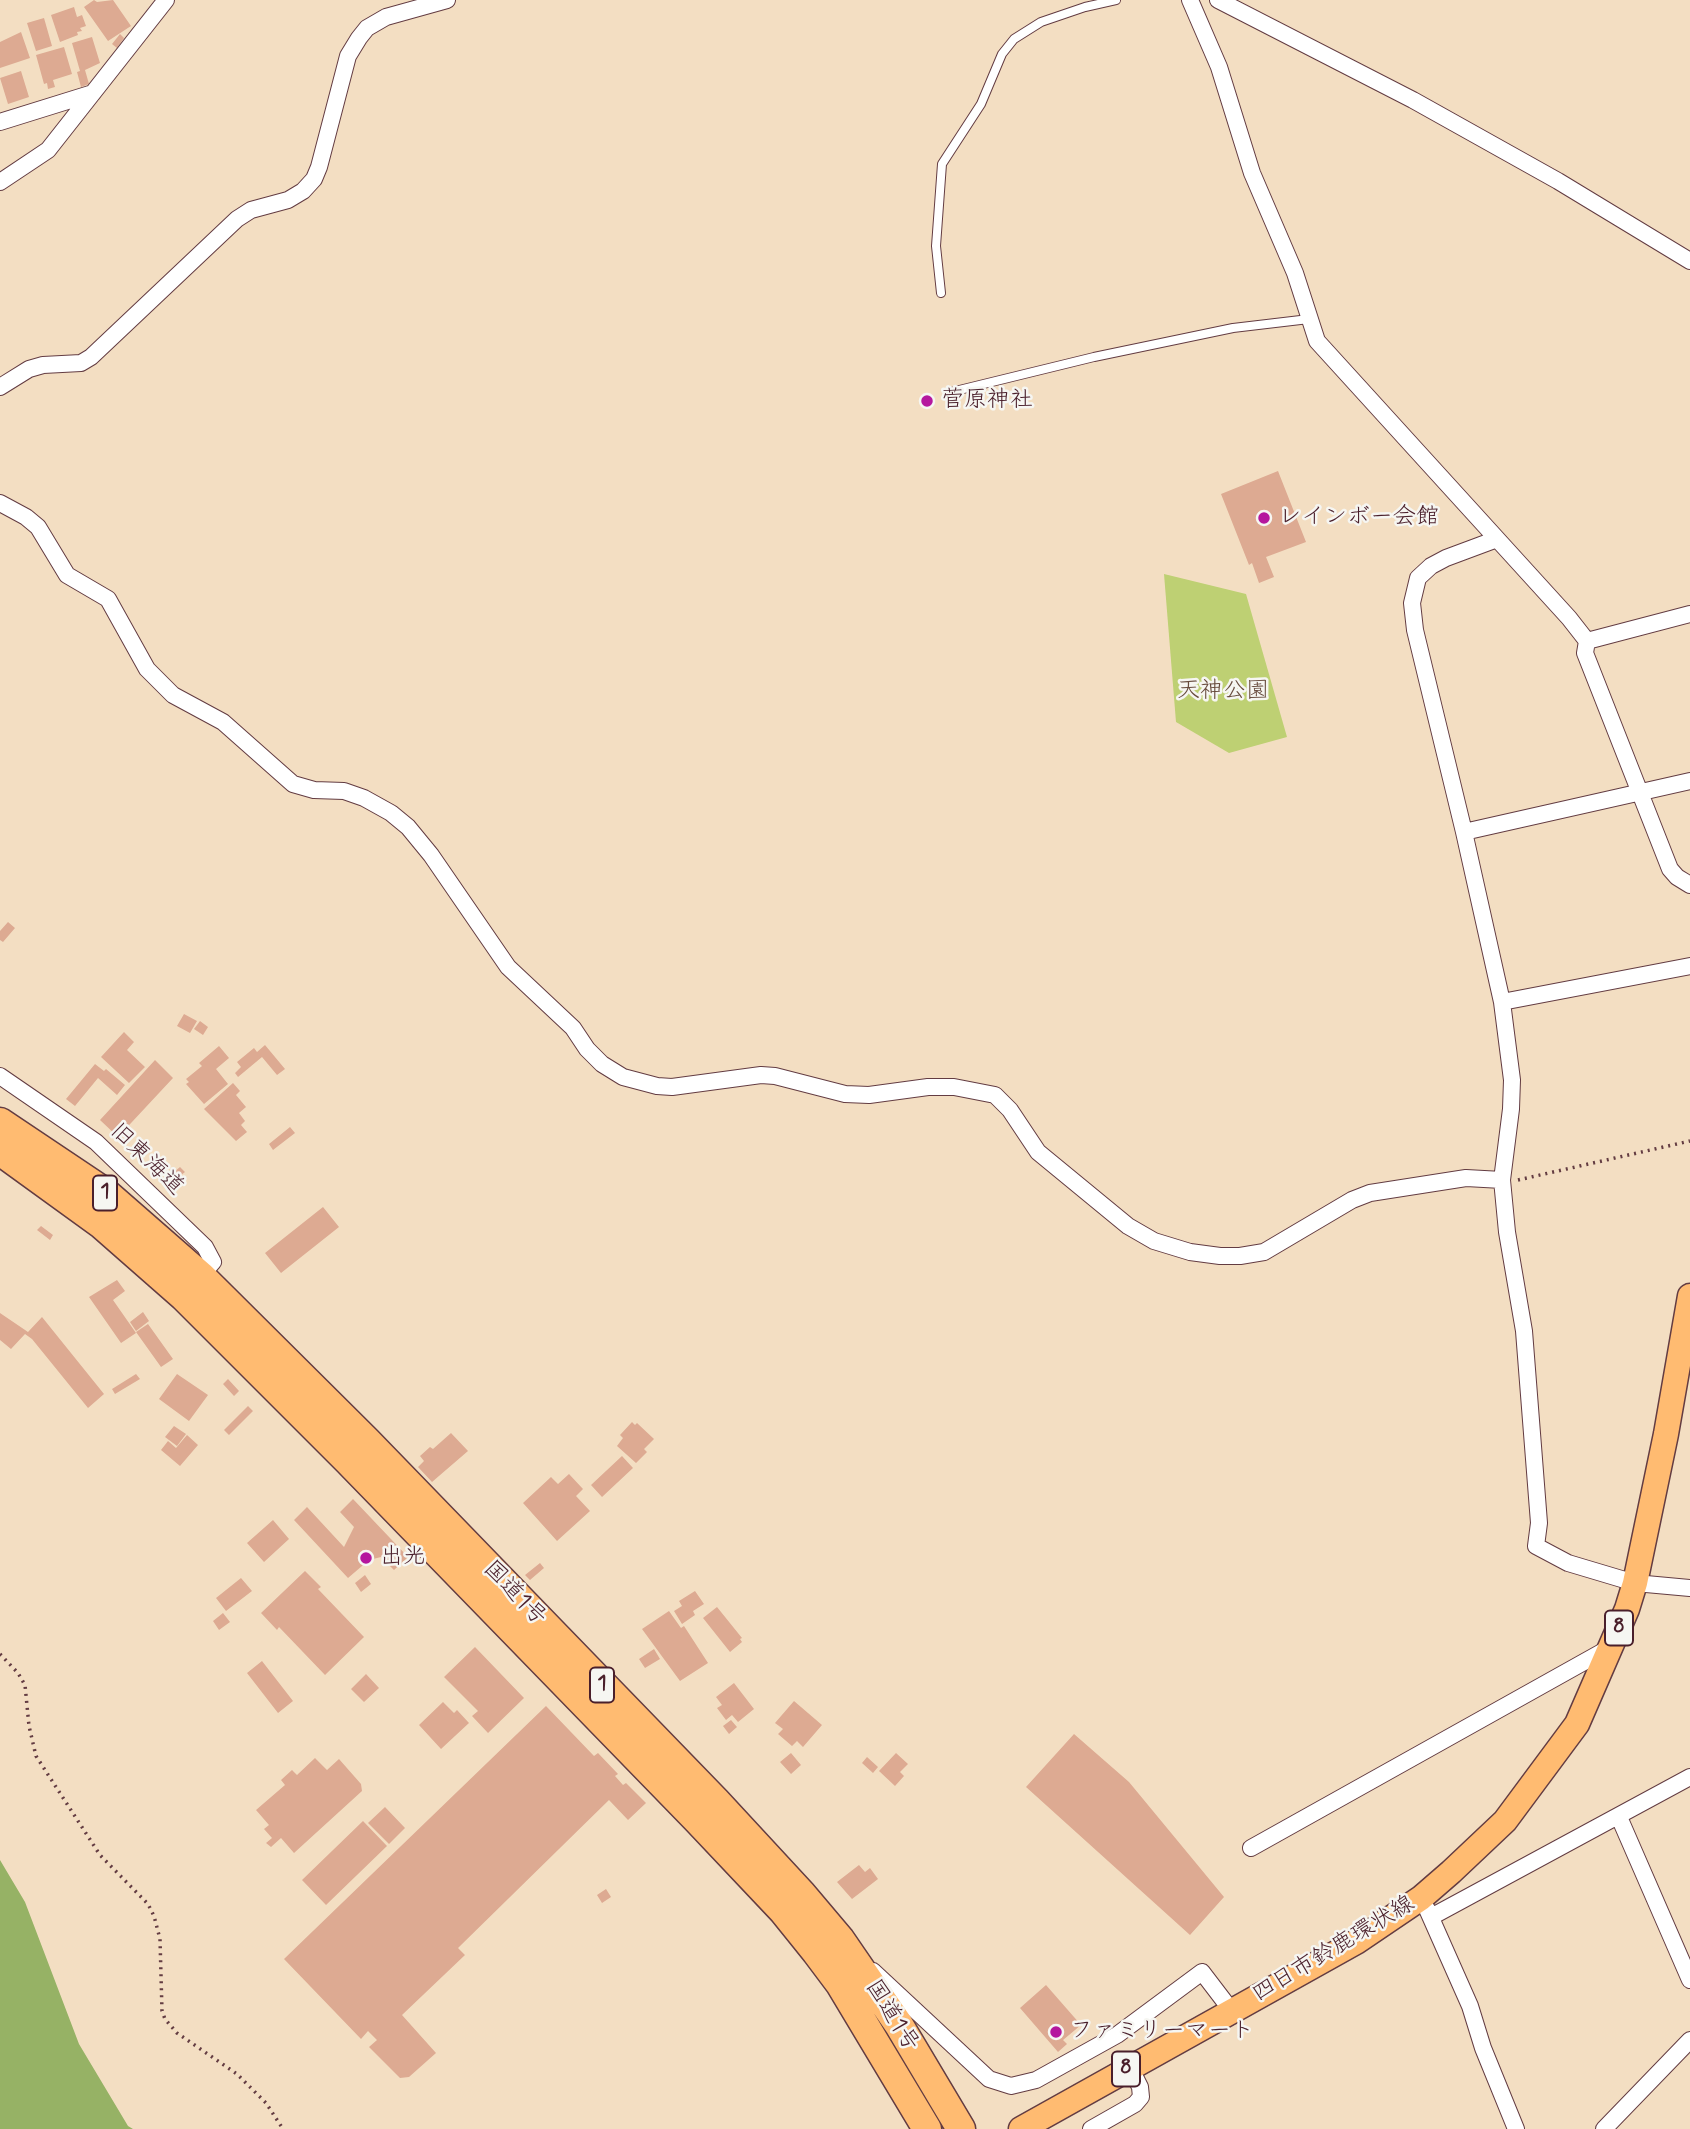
<!DOCTYPE html>
<meta charset="utf-8">
<style>
body{margin:0}
canvas{display:block;background:#f3dec2}
</style>
<canvas width="1690" height="2129"></canvas>
<script>
const ctx = document.querySelector('canvas').getContext('2d');
ctx.lineJoin = 'round';
function fillPath(path, color) {
  ctx.fillStyle = color;
  ctx.fill(path, 'evenodd');
}
function poly(rows) {
  const path = new Path2D();
  for (const r of rows) {
    path.moveTo(r[0], r[1]);
    for (let i = 2; i < r.length; i += 2) path.lineTo(r[i], r[i + 1]);
  }
  return path;
}
function trace(path, color, width, dash) {
  ctx.strokeStyle = color;
  ctx.lineWidth = width;
  ctx.lineCap = dash ? 'butt' : 'round';
  ctx.setLineDash(dash || []);
  ctx.stroke(path);
}
function label(font, color, halo, rows, align = 'center') {
  ctx.font = font + ' Mynerve,"Klee One",sans-serif';
  ctx.lineWidth = 5;
  ctx.setLineDash([]);
  ctx.textBaseline = 'middle';
  ctx.strokeStyle = halo;
  ctx.fillStyle = color;
  for (const [text, x, y, turn = 0] of rows) {
    ctx.save();
    ctx.translate(x, y);
    ctx.rotate((+turn || 0) * Math.PI / 180);
    ctx.textAlign = isNaN(turn) ? turn : align;
    if (halo) ctx.strokeText(text, 0, 0);
    ctx.fillText(text, 0, 0);
    ctx.restore();
  }
}
const green = poly([
 [1164,574,1246,594,1287,737,1229,753,1176,722]
]);
const forest = poly([
 [0,1860,25,1902,79,2044,128,2126,133,2129,0,2129]
]);
const building = poly([
 [94,0,97,2,113,0,131,26,108,41,84,7],
 [74,7,77,17,82,15,86,26,80,28,82,31,77,32,78,35,60,42,51,15],
 [44,18,52,46,36,51,27,23],
 [21,32,30,58,0,68,0,42],
 [120,34,124,38,117,48,112,44],
 [92,37,100,63,85,70,89,84,81,87,77,72,80,71,72,43],
 [64,47,72,74,53,80,55,87,48,89,47,83,44,84,36,55],
 [21,71,29,97,8,104,0,78],
 [1278,471,1306,542,1266,557,1274,577,1259,583,1252,563,1249,565,1221,494],
 [8,922,15,928,3,942,0,940,0,931],
 [184,1014,197,1021,190,1033,177,1026],
 [200,1021,208,1027,203,1035,194,1029],
 [124,1032,134,1042,127,1050,145,1067,129,1083,101,1057],
 [265,1045,285,1069,277,1075,262,1057,238,1077,235,1073,241,1067,237,1062,254,1048,257,1052],
 [219,1046,229,1058,216,1069,228,1084,204,1104,186,1084,189,1082,186,1079,202,1066,199,1063],
 [155,1060,173,1078,118,1137,100,1120],
 [95,1064,104,1071,106,1069,125,1085,117,1095,98,1078,75,1106,66,1099],
 [233,1083,240,1091,236,1095,246,1107,239,1113,245,1121,241,1125,247,1132,236,1141,204,1109],
 [290,1127,295,1133,273,1150,269,1144],
 [180,1167,185,1172,171,1183,167,1178],
 [323,1207,339,1227,281,1273,265,1253],
 [41,1226,53,1235,50,1240,37,1230],
 [117,1280,125,1291,113,1300,136,1333,121,1343,89,1297],
 [143,1312,149,1321,136,1331,130,1322],
 [0,1313,28,1332,42,1317,104,1394,88,1408,32,1339,25,1334,11,1349,0,1340],
 [148,1324,173,1359,161,1367,136,1332],
 [136,1374,140,1379,115,1394,112,1389],
 [177,1374,208,1395,189,1421,159,1399],
 [228,1379,239,1391,234,1396,223,1384],
 [248,1406,253,1411,229,1435,224,1430],
 [632,1422,635,1425,637,1423,654,1439,644,1449,647,1452,636,1463,617,1446,623,1438,620,1435],
 [174,1426,186,1434,177,1446,165,1437],
 [451,1433,468,1451,432,1482,418,1467,424,1461,420,1456,430,1447,433,1449],
 [187,1435,198,1445,180,1466,161,1450,168,1441,176,1448],
 [622,1456,633,1468,602,1497,591,1485],
 [569,1474,583,1489,576,1496,590,1511,557,1541,523,1503,551,1477,558,1484],
 [353,1499,408,1557,394,1570,381,1557,369,1560,348,1578,294,1520,307,1507,344,1547,354,1527,340,1512],
 [273,1520,289,1539,264,1562,247,1543],
 [540,1563,544,1568,530,1580,525,1575],
 [305,1571,321,1587,318,1589,364,1637,325,1675,279,1627,277,1630,261,1613],
 [365,1575,371,1584,361,1592,355,1583],
 [241,1578,252,1591,226,1611,216,1598],
 [695,1591,704,1604,693,1611,695,1615,682,1624,674,1611,682,1606,679,1601],
 [717,1607,742,1638,740,1639,742,1642,730,1652,703,1618],
 [669,1611,681,1628,684,1626,708,1663,680,1681,642,1629],
 [223,1613,230,1622,219,1630,213,1621],
 [475,1647,524,1698,488,1733,472,1716,478,1711,444,1677],
 [654,1649,660,1659,645,1668,639,1659],
 [262,1661,293,1701,278,1713,247,1673],
 [366,1674,379,1688,364,1702,351,1689],
 [734,1683,754,1709,738,1722,732,1715,726,1720,717,1708,722,1705,716,1697],
 [794,1701,822,1725,803,1747,797,1741,792,1746,778,1734,783,1729,775,1723],
 [443,1702,454,1713,457,1710,469,1723,441,1749,419,1725],
 [546,1706,594,1756,598,1753,618,1774,615,1776,623,1785,626,1783,646,1803,628,1820,609,1800,458,1948,465,1955,402,2015,436,2053,409,2077,400,2078,369,2047,377,2040,368,2031,361,2039,284,1959],
 [731,1720,737,1727,729,1734,723,1726],
 [1074,1734,1129,1782,1224,1897,1190,1935,1026,1787],
 [791,1753,801,1765,791,1774,780,1762],
 [896,1753,908,1764,900,1772,904,1776,895,1786,879,1771],
 [867,1757,878,1767,873,1773,862,1763],
 [315,1758,327,1770,339,1759,361,1784,362,1791,294,1853,281,1838,271,1847,266,1843,272,1838,264,1829,269,1825,256,1810,285,1785,281,1780,292,1770,297,1775],
 [385,1807,405,1828,389,1844,368,1823],
 [363,1821,387,1846,326,1905,302,1880],
 [859,1865,865,1872,870,1868,878,1879,852,1899,837,1882],
 [606,1889,611,1897,602,1903,597,1895],
 [1046,1985,1081,2025,1063,2040,1067,2044,1058,2052,1020,2008]
]);
const path = poly([
 [1518,1180,1690,1141],
 [0,1654,18,1673,25,1685,29,1726,36,1756,100,1855,148,1904,154,1916,160,1939,162,2011,165,2019,177,2033,237,2074,266,2103,283,2129]
]);
const lane = poly([
 [941,293,936,246,942,164,981,104,1002,54,1014,39,1041,22,1085,7,1116,0],
 [951,392,1094,357,1233,328,1309,319]
]);
const street = poly([
 [1190,0,1219,67,1252,173,1295,273,1317,341,1569,618,1587,641],
 [1218,0,1413,100,1558,181,1690,261],
 [0,122,93,93],
 [0,182,48,150,166,0],
 [0,387,29,369,43,365,81,363,91,357,237,219,251,210,288,200,303,191,314,179,319,167,348,56,359,38,367,28,386,17,447,0],
 [0,503,26,517,38,527,67,575,108,599,147,669,173,695,223,722,293,784,314,790,344,791,364,798,391,813,408,827,431,855,508,967,573,1028,587,1049,602,1064,623,1077,657,1086,672,1087,761,1075,775,1076,845,1094,869,1095,928,1087,954,1087,995,1095,1010,1110,1038,1152,1128,1226,1154,1241,1190,1252,1220,1256,1240,1256,1264,1252,1352,1200,1370,1193,1466,1178,1502,1180],
 [1497,539,1446,558,1431,566,1418,578,1412,603,1415,630,1464,832,1502,1002,1512,1080,1511,1109,1502,1180,1507,1232,1524,1331,1539,1523,1536,1546,1568,1563,1635,1583,1690,1588],
 [1587,641,1585,653,1670,869,1677,877,1690,885],
 [1587,641,1690,614],
 [1464,832,1690,781],
 [1502,1002,1690,966],
 [0,1076,96,1142,205,1247,213,1262,197,1280],
 [1619,1817,1690,1980],
 [1251,1848,1609,1648],
 [1427,1909,1470,2006,1483,2048,1516,2129],
 [1431,1917,1690,1777],
 [873,1971,989,2079,1011,2086,1036,2080,1117,2035,1202,1972,1231,2010],
 [1091,2129,1135,2104,1141,2097,1140,2087,1130,2067],
 [1604,2129,1690,2040]
]);
const primary = poly([
 [1021,2129,1356,1942,1421,1898,1451,1872,1505,1821,1577,1724,1627,1609,1635,1583,1666,1434,1690,1296]
]);
const highway = poly([
 [0,1122,106,1193,201,1276,367,1441,716,1801,802,1894,840,1939,899,2025,961,2129],
 [0,1151,102,1225,184,1297,348,1461,697,1820,783,1911,816,1952,840,1984,927,2129]
]);
const markers = [
 [927,401,7,"#b5179e"],
 [1264,518,7,"#b5179e"],
 [366,1558,7,"#b5179e"],
 [1056,2032,7,"#b5179e"]
];
const shields = [
 [105,1193,24],
 [1619,1628,28],
 [602,1685,24],
 [1126,2069,28]
];
const shieldNames = [
 ["1",105,1193],
 ["8",1619,1628],
 ["1",602,1685],
 ["8",1126,2069]
];
const poiNames = [
 ["菅原神社",941,401],
 ["レインボー会館",1278,518],
 ["出光",380,1558],
 ["ファミリーマート",1070,2032]
];
const parkNames = [
 ["天神公園",1223,692]
];
const streetNames = [
 ["旧東海道",146,1160,44],
 ["国道1号",514,1594,46],
 ["四日市鈴鹿環状線",1334,1950,-31],
 ["国道1号",891,2016,58]
];
fillPath(green, '#bed073');
fillPath(forest, '#96b265');
fillPath(building, '#ddaa92');
trace(lane, '#633c42', 10);
trace(street, '#633c42', 18);
trace(primary, '#633c42', 27);
trace(highway, '#633c42', 31);
trace(path, '#633c42', 3.5, [2, 5]);
trace(lane, '#fff', 8);
trace(street, '#fff', 16);
trace(primary, '#ffbb71', 24);
trace(highway, '#ffbb71', 28);
for (const [x, y, r, color] of markers) {
  const dot = new Path2D();
  dot.arc(x, y, r, 0, 2 * Math.PI);
  ctx.fillStyle = color;
  ctx.fill(dot);
  trace(dot, '#f6f6f2', 2.5);
}
for (const [x, y, w] of shields) {
  const box = new Path2D();
  box.roundRect(x - w / 2, y - 17.5, w, 35, 5);
  ctx.fillStyle = '#f6f6f2';
  ctx.fill(box);
  trace(box, '#4a1f2b', 2);
}
label('bold 21px', '#4a1f2b', null, shieldNames);
label('23px', '#4a1f2b', '#f6f6f2', poiNames, 'left');
label('23px', '#674b3d', '#f6f6f2', parkNames);
label('23px', '#4a1f2b', '#f6f6f2', streetNames);
</script>
